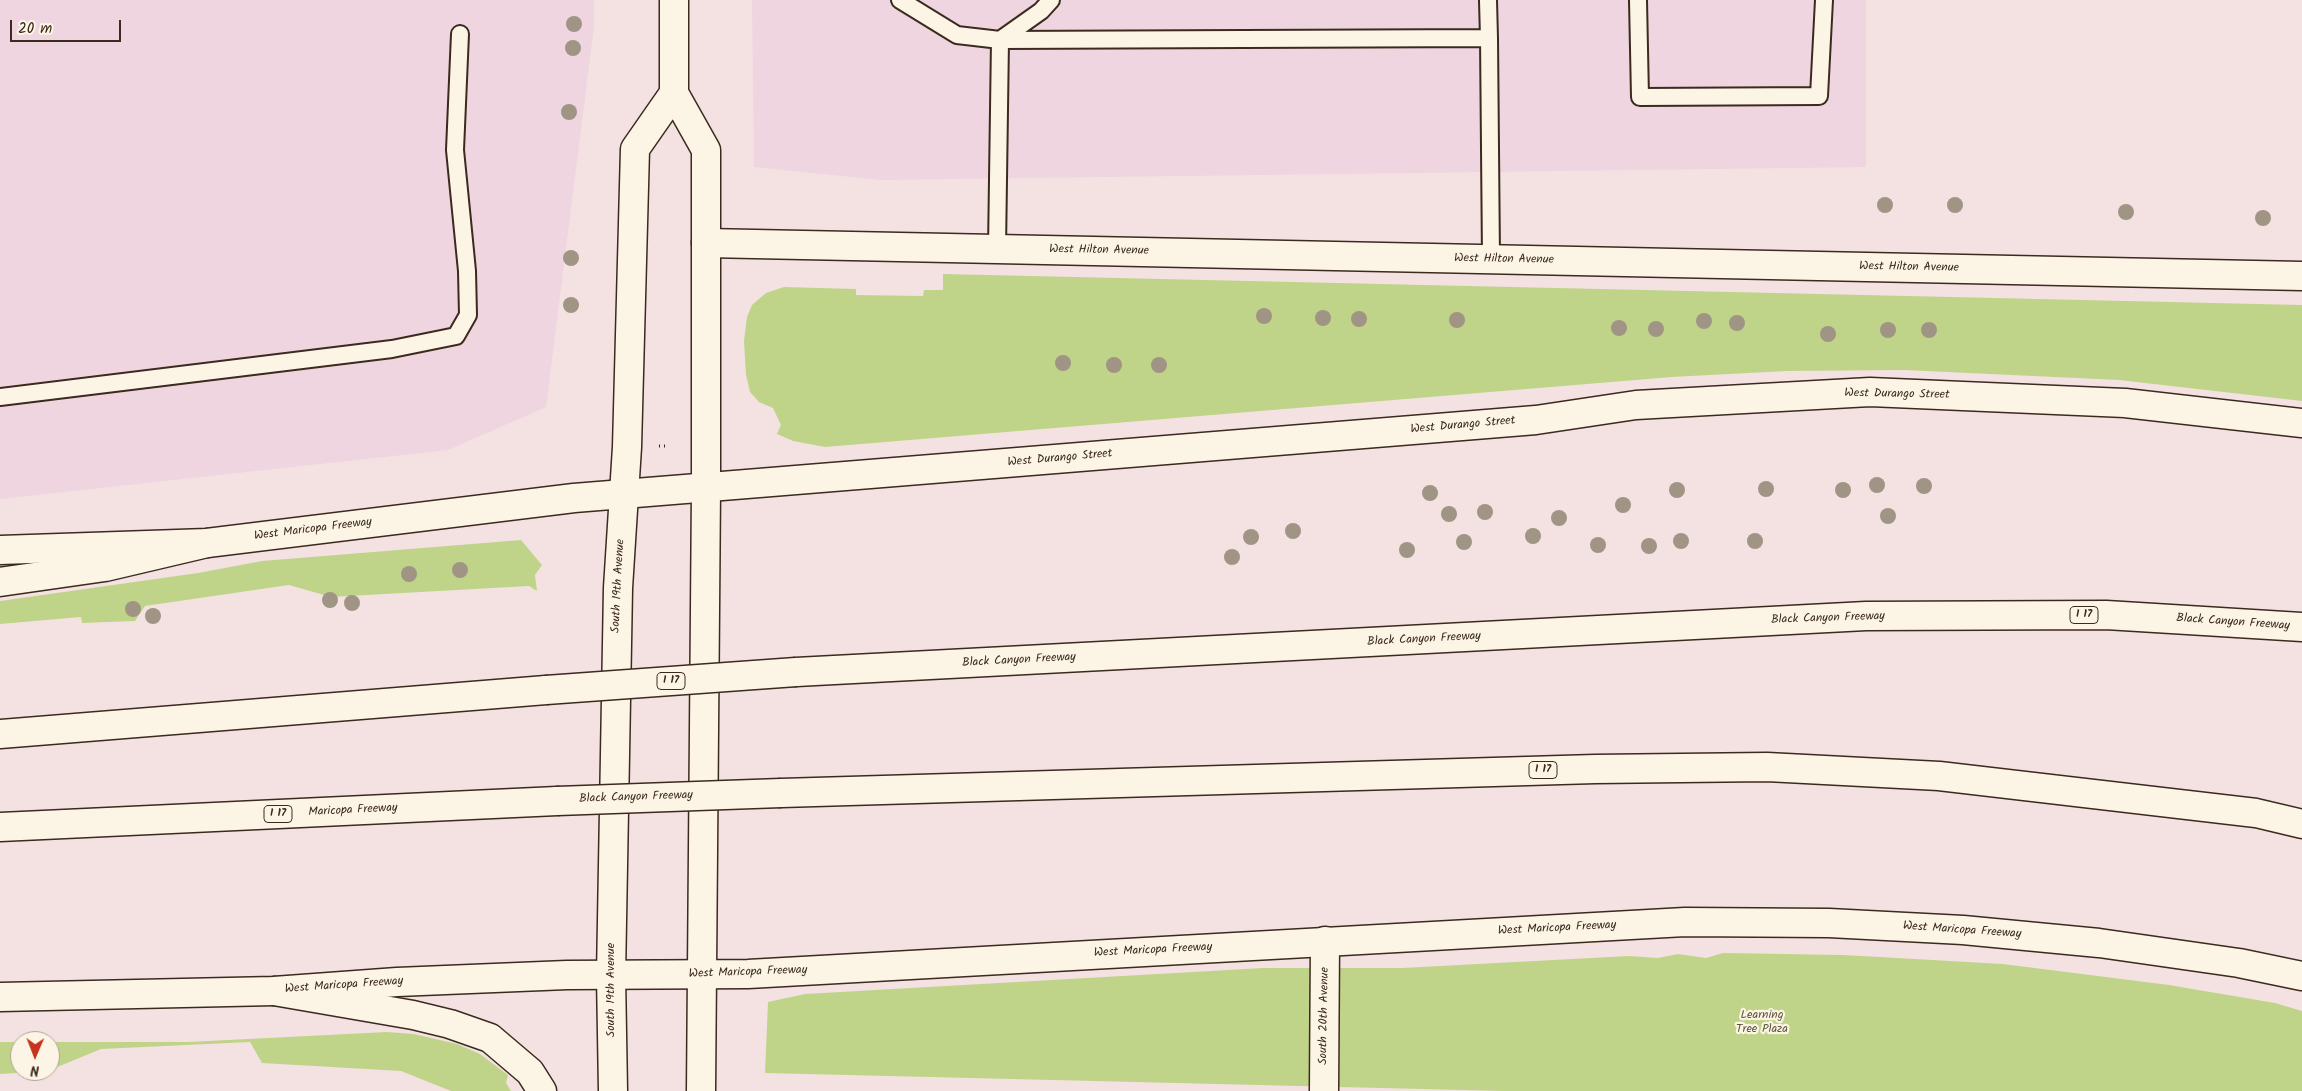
<!DOCTYPE html>
<style>
body{margin:0}
#map{position:relative;width:2302px;height:1091px;overflow:hidden;background:#f4e2e2;font-family:Kalam,sans-serif}
canvas{display:block}
.north{position:absolute;left:10px;top:1031px;width:50px;height:50px;box-sizing:border-box;background:#fcf5e5;border:1px solid #afa495;border-radius:50%;rotate:181deg;font-size:14px;font-weight:700;line-height:20px;text-align:center;color:#3b2a1e}
.north::after{content:'';display:block;margin:auto;width:18px;height:22px;background:#c8321e;clip-path:polygon(50% 0,100% 100%,50% 72%,0 100%)}
.scale{position:absolute;left:10px;top:20px;width:111px;height:22px;box-sizing:border-box;border:2px solid #3b2a1e;border-top:0;padding-left:6px;font-size:15px;line-height:18px;white-space:nowrap;color:#3b2a1e;-webkit-text-stroke:4px #fcf5e5;paint-order:stroke}
</style>
<div id="map">
<canvas width="2302" height="1091"></canvas>
<div class="north">N</div>
<div class="scale">20 m</div>
</div>
<script>
const ctx = document.querySelector('canvas').getContext('2d');
ctx.lineJoin = 'round';
function fillPath(path, color) {
  ctx.fillStyle = color;
  ctx.fill(path, 'evenodd');
}
function poly(rows) {
  const path = new Path2D();
  for (const r of rows) {
    path.moveTo(r[0], r[1]);
    for (let i = 2; i < r.length; i += 2) path.lineTo(r[i], r[i + 1]);
  }
  return path;
}
function trace(path, color, width, dash) {
  ctx.strokeStyle = color;
  ctx.lineWidth = width;
  ctx.lineCap = dash ? 'butt' : 'round';
  ctx.setLineDash(dash || []);
  ctx.stroke(path);
}
function label(font, color, halo, rows, align = 'center') {
  ctx.font = font + ' Kalam,sans-serif';
  ctx.lineWidth = 4.5;
  ctx.setLineDash([]);
  ctx.textBaseline = 'middle';
  ctx.strokeStyle = halo;
  ctx.fillStyle = color;
  for (const [text, x, y, turn = 0] of rows) {
    ctx.save();
    ctx.translate(x, y);
    ctx.rotate((+turn || 0) * Math.PI / 180);
    ctx.textAlign = isNaN(turn) ? turn : align;
    if (halo) ctx.strokeText(text, 0, 0);
    ctx.fillText(text, 0, 0);
    ctx.restore();
  }
}
const built = poly([
 [0,0,594,0,594,26,546,407,448,450,0,499],
 [752,0,1866,0,1866,167,880,180,754,167]
]);
const green = poly([
 [943,274,2302,305,2302,401,2119,380,1904,370,1787,371,1672,377,825,447,793,441,777,434,781,425,773,408,759,402,750,392,746,375,744,341,747,317,752,305,766,293,784,287,856,289,856,295,923,296,924,290,943,290],
 [521,540,542,565,535,575,537,591,529,586,331,597,289,585,145,606,135,621,82,623,81,617,0,624,0,601,198,573,262,561],
 [1723,953,1844,955,2003,964,2169,985,2275,1003,2302,1011,2302,1091,1504,1091,765,1073,768,1002,805,994,1263,968,1402,968,1629,956,1658,958,1678,954,1706,958],
 [387,1032,414,1034,457,1044,480,1054,508,1075,506,1083,511,1091,451,1091,401,1071,262,1063,250,1042,101,1049,50,1070,50,1042,188,1042],
 [0,1042,20,1042,20,1071,48,1071,0,1074]
]);
const path = poly([
 [659,446,668,446]
]);
const service = poly([
 [900,0,957,35,1000,40,1489,38,1491,259],
 [1488,0,1489,38],
 [1638,0,1640,97,1819,96,1824,0],
 [1000,40,1041,11,1051,0],
 [997,249,1000,40],
 [0,397,392,349,456,336,468,315,467,271,455,150,460,34]
]);
const minor = poly([
 [706,243,2302,276],
 [1324,1091,1325,941]
]);
const secondary = poly([
 [0,550,207,543,574,498,1536,420,1636,405,1870,392,2125,403,2302,423],
 [0,997,274,991,397,982,567,975,748,974,1685,922,1829,923,1963,930,2099,943,2239,963,2302,976]
]);
const primary = poly([
 [674,0,674,93,706,150,706,488,701,1091],
 [274,991,413,1015,450,1024,490,1038,530,1072,542,1091],
 [613,1091,611,976,618,588,627,447,635,149,674,93]
]);
const motorway = poly([
 [0,582,105,567,207,543],
 [796,672,1866,616,2106,615,2302,627],
 [0,734,546,690],
 [781,793,1595,769,1767,767,1939,776,2256,813,2302,824],
 [0,827,557,801]
]);
const motorwayBridge = poly([
 [546,690,796,672],
 [557,801,781,793]
]);
const trees = [
 [574,24],
 [573,48],
 [569,112],
 [1885,205],
 [1955,205],
 [2126,212],
 [2263,218],
 [571,258],
 [571,305],
 [1264,316],
 [1323,318],
 [1359,319],
 [1457,320],
 [1704,321],
 [1737,323],
 [1619,328],
 [1656,329],
 [1888,330],
 [1929,330],
 [1828,334],
 [1063,363],
 [1114,365],
 [1159,365],
 [1877,485],
 [1924,486],
 [1766,489],
 [1677,490],
 [1843,490],
 [1430,493],
 [1623,505],
 [1485,512],
 [1449,514],
 [1888,516],
 [1559,518],
 [1293,531],
 [1533,536],
 [1251,537],
 [1681,541],
 [1755,541],
 [1464,542],
 [1598,545],
 [1649,546],
 [1407,550],
 [1232,557],
 [460,570],
 [409,574],
 [330,600],
 [352,603],
 [133,609],
 [153,616]
];
const shields = [
 [2084,615,28],
 [671,681,28],
 [1543,770,28],
 [278,814,28]
];
const shieldNames = [
 ["I 17",2084,615],
 ["I 17",671,681],
 ["I 17",1543,770],
 ["I 17",278,814]
];
const streetNames = [
 ["West Hilton Avenue",1099,251,1],
 ["West Hilton Avenue",1504,260,1],
 ["West Hilton Avenue",1909,268,1],
 ["West Durango Street",1897,395,1],
 ["West Durango Street",1463,426,-5],
 ["West Durango Street",1060,459,-5],
 ["West Maricopa Freeway",313,530,-7],
 ["South 19th Avenue",619,586,-87],
 ["Black Canyon Freeway",1828,619,-2],
 ["Black Canyon Freeway",2233,623,4],
 ["Black Canyon Freeway",1424,640,-3],
 ["Black Canyon Freeway",1019,661,-3],
 ["Black Canyon Freeway",636,798,-2],
 ["Maricopa Freeway",353,811,-3],
 ["West Maricopa Freeway",1557,929,-3],
 ["West Maricopa Freeway",1962,931,4],
 ["West Maricopa Freeway",1153,951,-3],
 ["West Maricopa Freeway",748,973,-2],
 ["West Maricopa Freeway",344,986,-4],
 ["South 19th Avenue",612,990,-90],
 ["South 20th Avenue",1325,1016,-89]
];
const parkNames = [
 ["Learning",1762,1016],
 ["Tree Plaza",1762,1030]
];
fillPath(built, '#eed5e0');
fillPath(green, '#c0d489');
trace(service, '#3b2a1e', 20);
trace(minor, '#3b2a1e', 31);
trace(secondary, '#3b2a1e', 31);
trace(primary, '#3b2a1e', 31);
trace(motorway, '#3b2a1e', 31);
trace(path, '#3b2a1e', 3, [1, 4]);
trace(service, '#fcf5e5', 16);
trace(minor, '#fcf5e5', 28);
trace(secondary, '#fcf5e5', 28);
trace(primary, '#fcf5e5', 28);
trace(motorway, '#fcf5e5', 28);
trace(motorwayBridge, '#3b2a1e', 31, []);
trace(motorwayBridge, '#fcf5e5', 28);
ctx.fillStyle = '#a09485';
for (const [x, y] of trees) {
  ctx.beginPath();
  ctx.arc(x, y, 8, 0, 2 * Math.PI);
  ctx.fill();
}
for (const [x, y, w] of shields) {
  const box = new Path2D();
  box.roundRect(x - w / 2, y - 8.5, w, 17, 4);
  ctx.fillStyle = '#fcf5e5';
  ctx.fill(box);
  trace(box, '#3b2a1e', 1);
}
label('bold 11px', '#3b2a1e', null, shieldNames);
label('12px', '#3b2a1e', '#fcf5e5', streetNames);
label('12px', '#5c5439', '#fcf5e5', parkNames);
</script>
